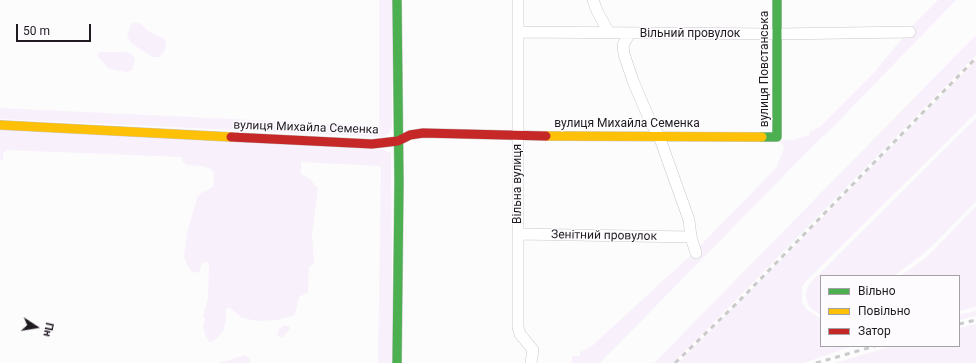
<!DOCTYPE html>
<meta charset="utf-8">
<style>
body{margin:0}
#map{position:relative;width:976px;height:363px;overflow:hidden;background:#fdfcfd;font-family:Roboto,sans-serif}
canvas{display:block}
.legend{position:absolute;left:820px;top:275px;width:140px;height:72px;box-sizing:border-box;background:#fdfbfe;border:1px solid #a4a1a6;margin:0;padding:5px 7px;list-style:none;font-size:12px;color:#1f1b21}
.legend li{display:flex;align-items:center;gap:8px;height:20px}
.legend b{width:20px;border:1px solid #a4a1a6}
.north{position:absolute;left:16px;top:307px;width:40px;height:40px;-webkit-text-stroke:3px #fdfbfe;paint-order:stroke;rotate:102deg;font-size:11px;font-weight:700;line-height:16px;text-align:center;color:#1f1b21}
.north::after{content:'';display:block;margin:auto;width:14px;height:18px;background:#1f1b21;clip-path:polygon(50% 0,100% 100%,50% 72%,0 100%)}
.scale{position:absolute;left:16px;top:24px;width:75px;height:18px;box-sizing:border-box;border:2px solid #1f1b21;border-top:0;padding-left:5px;font-size:12px;line-height:14px;white-space:nowrap;color:#1f1b21;-webkit-text-stroke:3px #fdfbfe;paint-order:stroke}
</style>
<div id="map">
<canvas width="976" height="363"></canvas>
<ul class="legend">
<li><b style="height:5px;background:#4caf50"></b>Вільно</li>
<li><b style="height:5px;background:#ffc107"></b>Повільно</li>
<li><b style="height:5px;background:#c62828"></b>Затор</li>
</ul>
<div class="north">Пн</div>
<div class="scale">50 m</div>
</div>
<script>
const ctx = document.querySelector('canvas').getContext('2d');
ctx.lineJoin = 'round';
function fillPath(path, color) {
  ctx.fillStyle = color;
  ctx.fill(path, 'evenodd');
}
function poly(rows) {
  const path = new Path2D();
  for (const r of rows) {
    path.moveTo(r[0], r[1]);
    for (let i = 2; i < r.length; i += 2) path.lineTo(r[i], r[i + 1]);
  }
  return path;
}
function trace(path, color, width, dash) {
  ctx.strokeStyle = color;
  ctx.lineWidth = width;
  ctx.lineCap = dash ? 'butt' : 'round';
  ctx.setLineDash(dash || []);
  ctx.stroke(path);
}
function label(font, color, halo, rows, align = 'center') {
  ctx.font = font + ' Roboto,sans-serif';
  ctx.lineWidth = 3;
  ctx.setLineDash([]);
  ctx.textBaseline = 'middle';
  ctx.strokeStyle = halo;
  ctx.fillStyle = color;
  for (const [text, x, y, turn = 0] of rows) {
    ctx.save();
    ctx.translate(x, y);
    ctx.rotate((+turn || 0) * Math.PI / 180);
    ctx.textAlign = isNaN(turn) ? turn : align;
    if (halo) ctx.strokeText(text, 0, 0);
    ctx.fillText(text, 0, 0);
    ctx.restore();
  }
}
const green = poly([
 [379,0,393,0,392,127,390,132,384,137,0,119,0,108,379,126],
 [938,0,956,0,834,126,813,146,600,363,572,363,572,356,580,356,580,352,593,345,692,254,776,168,784,148,783,144,778,141,792,140,810,135,809,132,820,127,872,75,913,25],
 [134,22,141,24,148,31,165,39,166,43,165,50,160,57,152,57,131,43,127,35,131,24],
 [976,35,976,55,736,300,673,363,654,363],
 [101,52,126,52,131,54,134,57,135,60,132,70,127,72,109,69,97,56,98,53],
 [976,60,976,113,805,282,802,287,802,303,806,309,821,319,821,346,852,346,804,363,678,363,791,250],
 [976,118,976,202,927,251,894,276,821,276,821,315,813,310,809,306,805,295,810,283],
 [0,130,383,150,391,153,393,363,378,363,381,166,301,162,301,174,310,179,318,189,312,234,314,263,309,268,308,292,299,297,295,315,279,320,258,321,242,318,230,308,226,309,226,320,223,332,214,341,209,342,206,337,203,326,205,319,203,316,208,298,209,265,208,262,205,262,201,265,200,271,194,273,190,270,184,257,187,233,197,198,201,193,213,187,214,173,211,169,203,166,187,165,182,161,182,157,6,150,3,154,3,160,0,161],
 [976,206,976,307,959,311,959,276,900,276,927,257],
 [976,311,976,316,959,320,959,315],
 [976,324,976,363,835,363,892,346,959,346,959,328],
 [285,325,290,327,290,329,282,338,277,335,279,329],
 [245,355,250,358,250,363,219,363]
]);
const street = poly([
 [518,0,518,327,520,334,533,350,531,363],
 [593,0,597,11,609,33],
 [518,32,777,34,910,32],
 [630,33,623,45,624,54,633,81,651,123,659,136,689,220,691,237,696,253],
 [518,234,691,237]
]);
const fast = poly([
 [397,0,399,182,397,363],
 [762,137,777,137,777,0]
]);
const slow = poly([
 [0,125,231,137],
 [546,136,762,137]
]);
const jam = poly([
 [231,137,372,144,398,141,410,135,423,133,546,136]
]);
const rail = poly([
 [959,324,976,320],
 [675,363,738,302,976,58],
 [816,363,875,346]
]);
const streetNames = [
 ["Вільний провулок",690,34],
 ["вулиця Повстанська",765,69,-90],
 ["вулиця Михайла Семенка",627,124],
 ["вулиця Михайла Семенка",306,128,2],
 ["Вільна вулиця",518,184,-90],
 ["Зенітний провулок",604,236,1]
];
fillPath(green, '#f8f0fb');
trace(street, '#c9c7ca', 12);
trace(fast, '#c9c7ca', 10);
trace(slow, '#c9c7ca', 10);
trace(jam, '#c9c7ca', 10);
trace(street, '#fff', 11);
trace(fast, '#4caf50', 9);
trace(slow, '#ffc107', 9);
trace(jam, '#c62828', 9);
trace(rail, '#cacaca', 3, [5, 5]);
label('12px', '#1f1b21', '#fdfbfe', streetNames);
</script>
